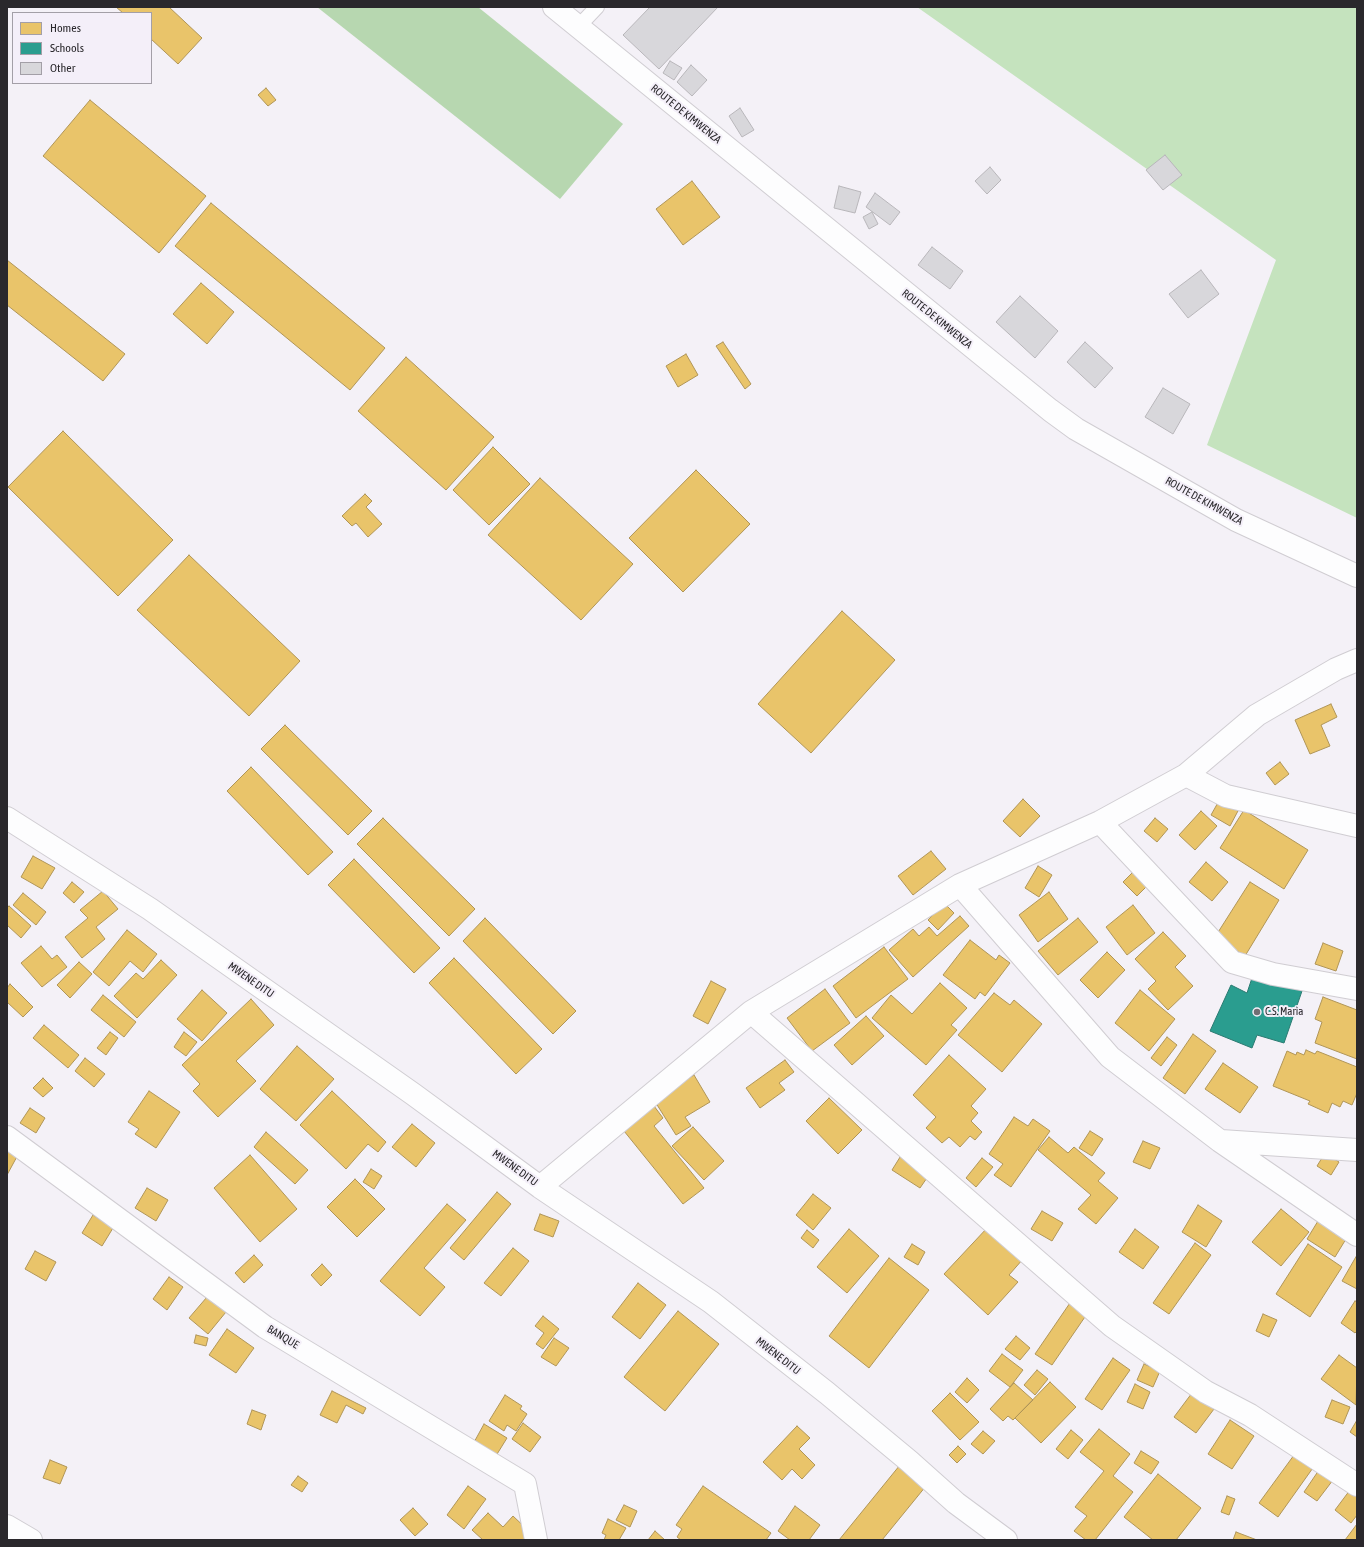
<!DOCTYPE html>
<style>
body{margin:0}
#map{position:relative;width:1364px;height:1547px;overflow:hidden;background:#f4f1f7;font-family:"Asap Condensed",sans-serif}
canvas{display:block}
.frame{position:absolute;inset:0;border:8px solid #2a282c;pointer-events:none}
.legend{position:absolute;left:12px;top:12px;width:140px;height:72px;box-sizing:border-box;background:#f4eff9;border:1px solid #a39fa7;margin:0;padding:5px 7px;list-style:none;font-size:12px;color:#2a282c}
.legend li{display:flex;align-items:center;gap:8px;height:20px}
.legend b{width:20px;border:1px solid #a39fa7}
</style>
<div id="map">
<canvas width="1364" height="1547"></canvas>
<div class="frame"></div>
<ul class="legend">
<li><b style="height:11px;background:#e9c46a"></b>Homes</li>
<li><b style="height:11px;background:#2a9d8f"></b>Schools</li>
<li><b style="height:11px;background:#d8d7db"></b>Other</li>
</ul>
</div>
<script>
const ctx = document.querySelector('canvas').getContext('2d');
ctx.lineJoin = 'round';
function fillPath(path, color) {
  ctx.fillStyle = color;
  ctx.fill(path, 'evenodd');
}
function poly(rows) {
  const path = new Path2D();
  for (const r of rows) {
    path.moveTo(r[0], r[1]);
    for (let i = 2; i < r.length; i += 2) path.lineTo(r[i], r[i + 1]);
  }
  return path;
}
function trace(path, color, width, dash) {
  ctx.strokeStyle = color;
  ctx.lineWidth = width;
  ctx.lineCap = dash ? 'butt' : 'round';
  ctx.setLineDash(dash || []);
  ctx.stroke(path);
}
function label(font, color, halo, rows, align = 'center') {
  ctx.font = font + ' "Asap Condensed",sans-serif';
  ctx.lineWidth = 4;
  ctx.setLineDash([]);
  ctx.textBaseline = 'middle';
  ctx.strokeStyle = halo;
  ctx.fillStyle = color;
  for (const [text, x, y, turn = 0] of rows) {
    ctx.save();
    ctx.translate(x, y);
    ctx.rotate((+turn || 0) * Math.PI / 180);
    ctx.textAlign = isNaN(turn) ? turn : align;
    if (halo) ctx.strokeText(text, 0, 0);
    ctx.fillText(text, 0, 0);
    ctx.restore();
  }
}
const green = poly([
 [917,7,1357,7,1357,518,1207,445,1276,260]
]);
const forest = poly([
 [317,7,478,7,623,124,560,199]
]);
const homes = poly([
 [116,7,169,7,202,38,178,64,151,39,151,13,123,13,116,7],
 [266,88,276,100,268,106,258,95,266,88],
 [90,100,206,196,159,253,43,156,90,100],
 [692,181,720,217,683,245,656,209,692,181],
 [211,203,385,348,350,390,175,246,211,203],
 [7,260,125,354,103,381,7,305,7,260],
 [201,283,234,312,207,344,173,314,201,283],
 [723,342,751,384,745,389,716,346,723,342],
 [686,354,698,375,678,387,666,366,686,354],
 [406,357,494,437,446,490,358,411,406,357],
 [63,431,173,540,118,596,8,487,63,431],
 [493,447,530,484,489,525,453,490,493,447],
 [696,470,750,524,683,592,629,538,696,470],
 [540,478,633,564,581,620,488,535,540,478],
 [365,494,372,501,366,507,382,524,368,537,356,523,352,526,342,516,365,494],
 [189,555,300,661,249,716,137,610,189,555],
 [842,611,895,660,811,753,758,704,842,611],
 [1331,704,1337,717,1321,725,1330,746,1310,754,1295,720,1331,704],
 [285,725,372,811,348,835,261,749,285,725],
 [1280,762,1289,774,1275,785,1266,773,1280,762],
 [251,767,333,852,308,875,227,791,251,767],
 [1023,799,1040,816,1020,837,1003,821,1023,799],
 [1220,799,1239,809,1230,826,1211,815,1220,799],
 [1244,810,1308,850,1284,889,1220,848,1244,810],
 [1201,811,1217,826,1195,850,1179,835,1201,811],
 [383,818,475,909,449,936,357,844,383,818],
 [1155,818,1168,829,1157,842,1144,831,1155,818],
 [931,851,946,869,913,895,898,876,931,851],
 [33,856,55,868,42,889,21,877,33,856],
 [354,859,440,948,414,973,328,885,354,859],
 [1206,862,1228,882,1212,901,1189,882,1206,862],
 [1038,866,1052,875,1039,897,1025,888,1038,866],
 [1138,867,1151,882,1137,896,1123,882,1138,867],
 [72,882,84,892,74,903,63,893,72,882],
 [1250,882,1279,900,1245,956,1215,937,1250,882],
 [103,891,118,909,96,927,105,939,82,958,65,937,88,918,80,910,103,891],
 [1049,892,1068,919,1038,942,1019,915,1049,892],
 [23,893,46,912,36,925,13,905,23,893],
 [944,903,954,913,938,930,928,920,944,903],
 [1133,905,1155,933,1127,955,1106,927,1133,905],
 [9,906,31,926,21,938,7,925,7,908,9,906],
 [960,916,969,926,913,977,889,950,913,929,919,936,929,927,937,936,960,916],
 [485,918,576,1011,553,1034,463,941,485,918],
 [1078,918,1098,942,1058,975,1038,951,1078,918],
 [127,930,157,954,143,972,130,961,109,986,93,972,127,930],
 [1163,932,1186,956,1175,967,1193,986,1168,1010,1148,989,1156,981,1135,959,1163,932],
 [970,940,996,960,999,955,1010,963,985,996,980,992,975,999,943,975,970,940],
 [1323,943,1343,951,1336,971,1315,964,1323,943],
 [41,946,52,959,57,955,67,967,42,987,21,963,41,946],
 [884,947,908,979,856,1018,833,986,884,947],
 [1107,952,1125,970,1098,998,1080,980,1107,952],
 [454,958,542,1049,516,1074,429,983,454,958],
 [161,960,177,975,137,1018,114,996,136,973,143,979,161,960],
 [79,962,92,974,70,998,57,985,79,962],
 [711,981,726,989,708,1024,693,1016,711,981],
 [940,983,967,1008,951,1025,957,1030,926,1065,872,1018,891,995,912,1014,940,983],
 [10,984,33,1007,23,1017,7,1002,7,988,10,984],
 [825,989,850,1023,812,1051,787,1018,825,989],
 [202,990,227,1013,202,1041,177,1019,202,990],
 [1140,990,1175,1019,1149,1051,1115,1023,1140,990],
 [994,993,1010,1005,1014,1000,1042,1024,1002,1072,958,1035,994,993],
 [103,995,136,1022,124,1037,91,1010,103,995],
 [1323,997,1357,1010,1357,1059,1315,1043,1322,1022,1315,1019,1323,997],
 [251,999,274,1025,236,1061,256,1081,218,1117,193,1091,200,1084,182,1065,251,999],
 [866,1016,884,1036,852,1065,834,1045,866,1016],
 [44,1025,79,1055,68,1068,33,1038,44,1025],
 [110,1032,118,1038,106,1055,97,1048,110,1032],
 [184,1032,197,1042,186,1056,174,1047,184,1032],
 [1193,1034,1216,1051,1185,1094,1163,1078,1193,1034],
 [1167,1037,1177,1045,1161,1066,1151,1058,1167,1037],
 [297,1046,334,1079,296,1121,260,1089,297,1046],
 [1306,1050,1315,1054,1317,1051,1357,1067,1357,1093,1352,1105,1343,1101,1340,1107,1332,1103,1328,1113,1308,1104,1310,1101,1273,1086,1287,1051,1296,1055,1297,1052,1304,1055,1306,1050],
 [949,1055,986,1089,971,1106,978,1113,971,1121,982,1132,975,1140,970,1136,960,1147,949,1137,942,1143,926,1128,936,1117,913,1095,949,1055],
 [85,1058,105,1074,94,1087,75,1071,85,1058],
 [785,1060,794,1072,779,1083,785,1090,760,1108,746,1088,785,1060],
 [1223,1063,1258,1087,1240,1113,1205,1089,1223,1063],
 [694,1075,710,1102,685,1117,691,1126,676,1135,654,1100,694,1075],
 [43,1078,53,1088,43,1097,33,1088,43,1078],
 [149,1091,180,1112,156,1148,135,1134,139,1129,128,1122,149,1091],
 [332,1091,386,1142,378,1152,368,1144,346,1169,300,1125,332,1091],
 [829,1098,862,1130,838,1154,806,1121,829,1098],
 [654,1106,663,1118,654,1126,704,1188,683,1204,624,1131,654,1106],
 [30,1108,45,1118,36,1133,20,1123,30,1108],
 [1014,1117,1028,1126,1033,1119,1050,1131,1011,1187,994,1175,1003,1164,989,1154,1014,1117],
 [412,1124,435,1143,416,1167,392,1147,412,1124],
 [693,1127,724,1161,704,1180,672,1146,693,1127],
 [1090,1131,1103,1139,1092,1156,1079,1148,1090,1131],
 [266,1132,308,1170,295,1184,254,1147,266,1132],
 [1049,1137,1068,1153,1074,1147,1105,1173,1098,1181,1118,1198,1096,1224,1078,1209,1091,1195,1038,1150,1049,1137],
 [1143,1141,1160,1148,1150,1169,1133,1162,1143,1141],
 [7,1144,20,1151,7,1175,7,1144],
 [1325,1153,1339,1162,1331,1175,1317,1166,1325,1153],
 [902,1154,931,1172,920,1188,892,1170,902,1154],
 [250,1155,297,1209,260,1242,214,1188,250,1155],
 [982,1158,993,1167,976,1187,966,1178,982,1158],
 [371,1169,382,1176,374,1189,363,1182,371,1169],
 [355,1179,385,1209,357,1237,327,1207,355,1179],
 [147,1188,168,1200,156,1221,135,1208,147,1188],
 [497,1192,511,1204,464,1260,450,1248,497,1192],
 [813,1194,831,1208,813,1230,796,1215,813,1194],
 [447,1204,466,1220,424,1268,445,1287,420,1316,380,1281,447,1204],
 [1198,1205,1222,1221,1206,1247,1182,1232,1198,1205],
 [1281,1209,1309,1232,1281,1266,1252,1242,1281,1209],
 [1042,1211,1063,1223,1052,1241,1031,1229,1042,1211],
 [540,1214,559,1221,553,1237,534,1230,540,1214],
 [93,1215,113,1228,102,1246,82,1233,93,1215],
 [1318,1221,1346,1239,1335,1257,1307,1239,1318,1221],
 [988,1227,1023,1259,1009,1275,1018,1282,988,1315,944,1274,988,1227],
 [849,1229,879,1256,847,1293,817,1267,849,1229],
 [1135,1229,1159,1247,1143,1269,1119,1252,1135,1229],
 [807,1230,819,1240,813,1248,801,1238,807,1230],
 [1195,1243,1211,1255,1169,1314,1153,1303,1195,1243],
 [912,1244,925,1252,918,1265,904,1257,912,1244],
 [1308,1244,1342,1267,1310,1317,1276,1294,1308,1244],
 [513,1248,529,1261,501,1296,484,1283,513,1248],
 [35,1251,56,1262,46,1281,25,1269,35,1251],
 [254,1255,263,1265,244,1283,235,1273,254,1255],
 [1357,1255,1357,1289,1342,1281,1357,1255],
 [889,1258,929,1290,869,1368,829,1336,889,1258],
 [322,1264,332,1275,321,1286,311,1275,322,1264],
 [169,1277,183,1287,167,1310,153,1299,169,1277],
 [638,1283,666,1305,640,1339,612,1317,638,1283],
 [207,1297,226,1312,208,1334,189,1318,207,1297],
 [1072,1300,1089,1311,1052,1365,1035,1354,1072,1300],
 [1355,1301,1357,1302,1357,1331,1355,1333,1341,1323,1355,1301],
 [678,1311,719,1344,665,1411,624,1377,678,1311],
 [1263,1314,1277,1320,1269,1337,1256,1331,1263,1314],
 [543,1316,559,1329,543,1349,536,1344,544,1333,535,1326,543,1316],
 [227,1329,254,1348,236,1373,209,1355,227,1329],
 [196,1335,208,1338,206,1346,194,1343,196,1335],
 [1016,1336,1030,1348,1020,1360,1005,1349,1016,1336],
 [554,1338,569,1348,556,1366,541,1357,554,1338],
 [1002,1354,1023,1370,1010,1387,989,1371,1002,1354],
 [1339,1355,1357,1368,1356,1405,1321,1379,1339,1355],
 [1113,1358,1130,1370,1102,1410,1085,1399,1113,1358],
 [1144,1364,1160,1371,1153,1387,1137,1380,1144,1364],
 [1037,1370,1048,1379,1035,1395,1024,1385,1037,1370],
 [967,1378,979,1390,967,1403,955,1392,967,1378],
 [1050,1382,1076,1407,1041,1443,1015,1418,1050,1382],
 [1014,1383,1033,1400,1013,1420,1008,1416,1003,1421,990,1409,1014,1383],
 [1135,1384,1150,1392,1143,1409,1127,1402,1135,1384],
 [332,1391,366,1408,363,1414,346,1405,337,1423,320,1415,332,1391],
 [950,1393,979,1422,960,1440,932,1411,950,1393],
 [1192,1393,1214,1409,1196,1433,1174,1417,1192,1393],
 [505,1395,522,1406,520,1409,527,1414,516,1431,507,1425,504,1431,489,1421,505,1395],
 [1332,1400,1350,1407,1343,1424,1325,1417,1332,1400],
 [252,1410,266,1415,261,1430,247,1424,252,1410],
 [1230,1420,1254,1436,1232,1469,1208,1454,1230,1420],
 [1357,1420,1357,1437,1350,1432,1357,1420],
 [523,1423,541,1437,530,1452,512,1439,523,1423],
 [484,1424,507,1438,494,1459,472,1446,484,1424],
 [797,1426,810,1438,799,1449,815,1465,802,1479,792,1469,782,1480,763,1462,797,1426],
 [1099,1429,1130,1454,1113,1476,1133,1492,1095,1540,1086,1540,1074,1531,1087,1516,1075,1507,1104,1471,1080,1452,1099,1429],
 [1071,1430,1083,1440,1068,1459,1056,1449,1071,1430],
 [983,1431,995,1441,983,1454,971,1444,983,1431],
 [958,1446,966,1454,957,1463,949,1455,958,1446],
 [1141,1451,1159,1462,1151,1474,1134,1463,1141,1451],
 [1297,1451,1315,1465,1278,1517,1259,1503,1297,1451],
 [50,1460,67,1467,60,1484,43,1478,50,1460],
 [900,1465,926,1486,882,1540,839,1540,900,1465],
 [1319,1470,1333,1480,1317,1501,1304,1492,1319,1470],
 [1158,1474,1201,1508,1176,1540,1153,1540,1124,1517,1158,1474],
 [298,1476,308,1483,302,1492,291,1485,298,1476],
 [468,1486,486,1499,464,1529,447,1515,468,1486],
 [703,1486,771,1533,766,1540,681,1540,677,1537,682,1529,676,1525,703,1486],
 [1350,1490,1357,1496,1357,1515,1351,1523,1335,1510,1350,1490],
 [1227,1496,1235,1499,1229,1515,1221,1512,1227,1496],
 [624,1505,637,1511,630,1527,616,1520,624,1505],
 [795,1506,820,1525,809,1540,790,1540,778,1531,795,1506],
 [413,1508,428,1524,415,1536,400,1520,413,1508],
 [488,1513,503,1527,513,1516,531,1533,525,1540,483,1540,472,1530,488,1513],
 [608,1519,626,1528,619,1540,604,1540,606,1535,602,1533,608,1519],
 [1357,1524,1357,1540,1345,1540,1357,1524],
 [655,1531,665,1540,648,1540,655,1531],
 [1236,1532,1257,1540,1233,1540,1236,1532]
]);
const schools = poly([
 [1252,978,1302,991,1284,1043,1257,1035,1252,1048,1210,1031,1231,985,1247,993,1252,978]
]);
const building = poly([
 [650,7,718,7,659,69,623,35,650,7],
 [670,61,682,68,674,80,663,73,670,61],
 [691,65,707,80,692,96,677,82,691,65],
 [740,108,754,130,742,137,729,116,740,108],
 [1165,155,1182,175,1163,190,1146,170,1165,155],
 [990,167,1001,180,987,194,975,181,990,167],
 [839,186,861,192,855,213,834,208,839,186],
 [875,193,900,212,890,225,866,207,875,193],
 [872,212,878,224,869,229,863,217,872,212],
 [932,247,963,271,950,289,918,265,932,247],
 [1201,270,1219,294,1188,318,1169,294,1201,270],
 [1020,296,1058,331,1035,358,996,322,1020,296],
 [1085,342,1113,368,1095,388,1067,362,1085,342],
 [1163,388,1190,404,1173,434,1145,417,1163,388]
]);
const service = poly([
 [578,27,597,7]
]);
const minor = poly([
 [1186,775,1226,796,1357,826],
 [7,818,150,909,413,1094,540,1187,711,1302,827,1393,909,1461,956,1503,1006,1540],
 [1100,822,1232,962,1273,974,1357,989],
 [960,885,1110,1057,1220,1141,1357,1235],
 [751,1012,1112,1326,1206,1392,1250,1415,1357,1485],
 [7,1137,265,1327,525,1484,536,1540],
 [1221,1141,1357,1150],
 [540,1187,751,1012,960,885,1100,822,1186,775,1257,715,1336,669,1357,660],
 [7,1526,31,1540]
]);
const tertiary = poly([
 [554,7,1050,410,1076,429,1236,520,1357,576]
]);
const markers = [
 [1257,1012,4,"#716e73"]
];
const streetNames = [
 ["ROUTE DE KIMWENZA",686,114,39],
 ["ROUTE DE KIMWENZA",937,319,39],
 ["ROUTE DE KIMWENZA",1204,501,29],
 ["MWENE DITU",251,980,35],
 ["MWENE DITU",515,1168,36],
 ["BANQUE",283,1337,31],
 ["MWENE DITU",778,1356,38]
];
const poiNames = [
 ["C.S. Maria",1265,1012]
];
fillPath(green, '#c5e3be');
fillPath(forest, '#b7d7b0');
fillPath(homes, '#e9c46a');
trace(homes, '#b09557', 1);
fillPath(schools, '#2a9d8f');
trace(schools, '#2a7a71', 1);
fillPath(building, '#d8d7db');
trace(building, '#b8b6ba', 1);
trace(service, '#d0cdd2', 16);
trace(minor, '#d0cdd2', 24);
trace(tertiary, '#d0cdd2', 24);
trace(service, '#fdfdfe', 14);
trace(minor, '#fdfdfe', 22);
trace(tertiary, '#fdfdfe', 22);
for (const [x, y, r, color] of markers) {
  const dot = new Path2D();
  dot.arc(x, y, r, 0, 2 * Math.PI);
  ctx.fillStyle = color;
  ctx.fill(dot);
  trace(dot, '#f4eff9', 1.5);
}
label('11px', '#2a282c', '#f4eff9', streetNames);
label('11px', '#2a282c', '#f4eff9', poiNames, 'left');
</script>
